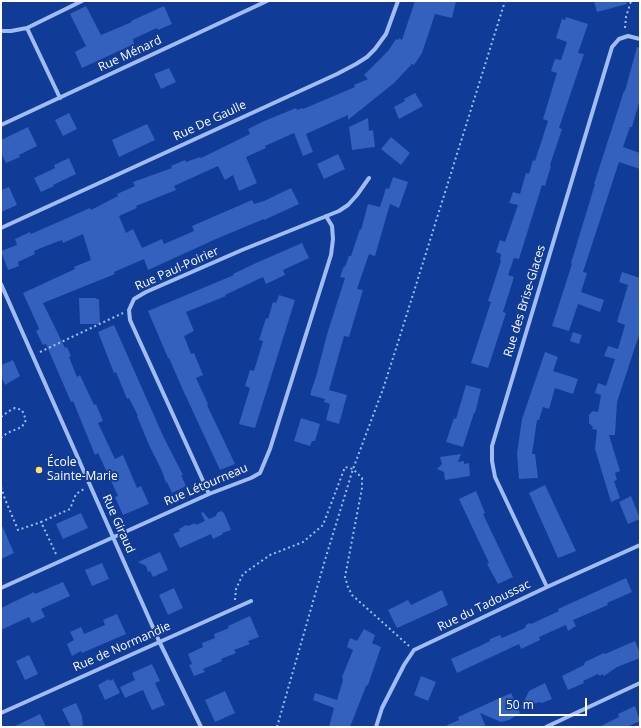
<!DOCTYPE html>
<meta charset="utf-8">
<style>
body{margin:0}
#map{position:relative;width:641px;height:728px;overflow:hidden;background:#103b96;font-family:"Open Sans",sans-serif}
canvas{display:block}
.frame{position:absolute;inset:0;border:2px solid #fff;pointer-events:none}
.scale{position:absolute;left:499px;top:698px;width:88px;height:18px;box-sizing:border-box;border:2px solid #fff;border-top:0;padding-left:5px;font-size:12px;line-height:14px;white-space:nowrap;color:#fff;-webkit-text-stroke:3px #103b96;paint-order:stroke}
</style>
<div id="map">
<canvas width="641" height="728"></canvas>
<div class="frame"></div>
<div class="scale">50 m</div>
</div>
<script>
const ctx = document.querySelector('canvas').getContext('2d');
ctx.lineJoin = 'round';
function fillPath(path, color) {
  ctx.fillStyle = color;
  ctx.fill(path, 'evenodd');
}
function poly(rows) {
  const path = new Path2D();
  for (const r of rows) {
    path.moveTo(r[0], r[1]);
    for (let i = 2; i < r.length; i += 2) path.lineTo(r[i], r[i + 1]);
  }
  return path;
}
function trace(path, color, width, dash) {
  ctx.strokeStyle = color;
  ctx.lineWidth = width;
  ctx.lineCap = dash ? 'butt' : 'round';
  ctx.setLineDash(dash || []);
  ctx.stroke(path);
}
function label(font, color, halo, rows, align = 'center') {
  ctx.font = font + ' "Open Sans",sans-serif';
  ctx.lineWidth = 4;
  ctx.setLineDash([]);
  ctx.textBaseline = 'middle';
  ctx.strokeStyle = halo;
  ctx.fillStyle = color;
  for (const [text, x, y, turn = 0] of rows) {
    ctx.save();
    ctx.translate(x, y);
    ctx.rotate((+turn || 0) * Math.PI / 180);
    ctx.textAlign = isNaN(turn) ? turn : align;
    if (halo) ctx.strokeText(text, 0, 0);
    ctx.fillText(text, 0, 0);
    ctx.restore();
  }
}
const building = poly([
 [415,1,456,1,452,18,435,14,422,53,414,65,412,64,394,83,348,120,348,115,306,134,313,152,303,156,294,133,265,146,266,148,246,157,257,183,239,191,233,175,225,180,218,166,174,186,176,190,136,206,137,208,119,216,126,233,133,229,142,248,162,239,164,244,194,231,192,226,252,200,254,204,264,201,291,188,299,204,264,220,264,219,216,239,148,270,144,259,114,272,115,274,43,303,65,348,67,347,71,356,69,357,77,377,80,375,94,405,96,404,103,421,98,423,115,459,123,455,137,488,141,486,149,504,123,515,115,497,118,496,98,453,95,455,73,401,71,402,46,344,43,345,36,331,39,329,37,324,23,293,75,269,74,267,91,260,83,234,63,243,62,240,51,244,34,251,35,254,18,262,19,266,8,270,1,251,17,245,15,239,30,232,31,234,90,208,91,210,118,196,117,194,135,186,133,182,172,168,171,166,185,160,186,162,200,157,201,158,250,134,248,129,262,122,296,108,297,110,302,108,303,109,355,87,354,85,368,79,364,75,388,51,396,39,398,40,399,38,402,40],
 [594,1,626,1,627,4,597,12],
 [86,6,101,35,132,22,131,21,164,6,172,24,158,30,157,28,133,39,134,44,82,68,75,52,86,46,70,14],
 [566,17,588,24,578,53,584,54,559,128,562,129,550,165,551,166,545,186,542,185,519,259,514,258,508,275,514,277,503,312,506,313,488,368,471,363,491,302,488,301,501,261,500,260,501,254,496,252,500,240,505,242,518,205,509,203,513,192,520,194,526,173,529,174,533,160,535,161,548,121,543,119,557,73,551,71,555,59,561,60,567,42,556,38,562,19,565,20],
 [637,47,640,48,640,99,632,127,630,127,623,147,640,153,640,169,619,162,583,272,587,273,581,292,604,300,600,312,578,304,569,331,552,326,572,264,571,263,595,184,594,184,624,91,625,91],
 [169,68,176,82,161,89,154,74],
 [415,93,423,106,399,119,394,107,405,101,404,99],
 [69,113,77,129,63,136,55,120],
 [368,118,369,131,373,130,375,147,352,150,349,127],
 [147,124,155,140,119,157,112,140],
 [28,127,37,146,19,155,20,157,6,163,1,153,1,140],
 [391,137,410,153,401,165,381,149],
 [338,154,345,169,324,179,317,164],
 [69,158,76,174,53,185,54,186,41,192,34,178,55,168,54,165],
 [393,177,408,182,399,208,390,204,375,256,369,254,357,289,363,290,349,337,344,336,329,390,347,395,339,424,326,420,330,404,324,402,325,399,310,395,317,373,328,331,345,278,340,277,344,266,345,267,349,256,351,256,360,229,361,230,368,204,380,207,386,188,389,189],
 [9,187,17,205,1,212,1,190],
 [302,243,309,258,283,270,285,275,266,284,263,277,225,295,226,296,186,312,194,331,184,336,191,354,194,353,203,375,196,378,208,404,207,405,235,464,220,470,183,390,169,358,168,358,148,311,234,275,233,274,256,263],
 [622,272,640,278,640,332,617,402,615,435,609,435,620,471,615,473,617,480,614,481,620,498,611,502,595,449,597,430,592,429,593,427,589,423,589,415,593,411,598,412,601,395,595,393,598,383,606,386,615,359,604,356,608,346,618,349,625,325,617,322,628,285,619,282],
 [279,295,295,300,255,428,239,424,250,388,245,386,250,370,254,371,263,341,259,340,266,318,268,319,273,302,276,303],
 [79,298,96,298,96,299,99,299,100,324,80,324],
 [114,325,164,438,183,475,181,475,186,486,172,493,167,482,166,483,162,471,149,445,137,416,138,416,129,398,127,399,116,372,114,373,98,332],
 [573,332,582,335,579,344,570,341],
 [545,352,558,357,553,371,578,379,573,394,555,388,549,409,543,407,539,420,537,420,532,454,535,454,538,478,519,479,517,453,522,419],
 [13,360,20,376,5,385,1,376,1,365],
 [466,385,481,389,475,413,474,413,463,447,446,442,454,418,456,419],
 [301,418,320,424,315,441,312,441,310,446,294,441],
 [461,454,458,462,464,461,464,464,469,463,470,476,445,480,444,472,437,469,442,464,440,457],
 [545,485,576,551,558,558,529,493],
 [476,491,485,513,483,514,513,577,498,584,487,564,489,563,459,499],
 [631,496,640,519,628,524,619,502],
 [221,511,224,513,231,530,222,533,223,534,213,539,211,534,180,548,173,534,180,531,179,529,186,525,188,526,195,523,196,525,205,521,201,513,203,512,209,519,216,516,217,513],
 [81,513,88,528,63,539,56,524],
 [1,523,14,553,1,559],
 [160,552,168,570,153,577,150,571,148,572,146,566,138,562],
 [102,563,109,579,92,586,85,570],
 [626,578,632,592,607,603,608,605,573,620,576,626,568,631,566,625,539,637,540,640,521,649,519,644,457,673,451,659,482,645,490,641,490,639,500,635,502,638,525,628,526,625,529,623,531,624,559,611,558,609],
 [63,582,70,596,41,609,45,617,32,623,29,617,1,630,1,608,34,592,35,594],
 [174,588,183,608,168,615,159,595],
 [442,590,448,605,397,628,388,610,408,600,411,605],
 [117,614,126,634,82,653,81,651,72,656,67,644,74,640,70,632,81,627,84,634,105,625,103,620],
 [250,616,259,637,248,641,250,644,234,650,236,653,221,659,222,661,203,669,205,672,194,676,189,665,192,664,188,654,203,647,202,643,215,638,214,634,229,628,228,626],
 [364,629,375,635,372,643,381,647,368,685,366,686,350,727,329,727,334,708,313,700,315,693,337,700,343,680,342,677,353,650,347,647,350,638,357,641],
 [635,641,640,653,640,658,617,667,604,676,602,674,600,676,598,674,583,681,584,683,568,690,562,676,584,665,585,662,604,653,605,654],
 [29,655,38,674,25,680,16,661],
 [152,664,160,681,155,683,165,705,152,710,143,690,125,698,120,687,135,680,132,673],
 [421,676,436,682,428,701,414,695],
 [109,679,110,681,113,679,120,693,105,700,98,685],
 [545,683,552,699,542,703,539,702,521,708,529,691],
 [225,691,235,713,215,722,205,700],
 [511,693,520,713,509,720,501,722,480,713,486,727,443,727,459,720,458,717],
 [76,703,82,716,83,727,71,727,62,709],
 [635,706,640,721,626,727,599,727,619,717,618,714],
 [40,714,46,727,13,727]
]);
const path = poly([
 [625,28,626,17,631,1],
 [40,352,123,313],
 [1,417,9,411,15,408,22,410,26,420,22,427,7,433,1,438],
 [1,487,5,499,18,530,41,522],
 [56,554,41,522,70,509,76,494,84,489],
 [235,600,236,589,243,574,270,555,303,542,323,525,345,467,353,469,362,478,362,488,345,577,348,587,352,595,409,646],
 [277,727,325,560,353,469,383,389,400,336,505,1]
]);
const minor = poly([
 [27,28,60,98],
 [1,31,11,31,27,28,82,1],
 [1,125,267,1],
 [1,228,337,74,356,64,367,57,375,49,386,34,398,1],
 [1,284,159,641,201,727],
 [209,494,130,320,129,310,134,299,146,292,242,250,339,211,348,205,357,195,369,178],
 [547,587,495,477,492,461,492,446,612,47,619,39,628,36,640,39],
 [1,588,209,494,251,478,260,473,270,449,331,255,333,239,332,226,326,216],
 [1,713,251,601],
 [376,727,382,708,404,665,414,650,547,587,640,545],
 [546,727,640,683]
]);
const markers = [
 [39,470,4,"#ffe563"]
];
const streetNames = [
 ["Rue Ménard",130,54,-25],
 ["Rue De Gaulle",210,121,-25],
 ["Rue Paul-Poirier",177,269,-24],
 ["Rue des Brise-Glaces",525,301,-73],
 ["Rue Létourneau",206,485,-23],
 ["Rue Giraud",118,524,66],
 ["Rue du Tadoussac",484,606,-26],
 ["Rue de Normandie",122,647,-24]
];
const poiNames = [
 ["École",47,463],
 ["Sainte-Marie",47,477]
];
fillPath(building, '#3461bd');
trace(path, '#a0bcf4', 2, [2, 3]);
trace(minor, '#a0bcf4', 4);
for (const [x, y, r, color] of markers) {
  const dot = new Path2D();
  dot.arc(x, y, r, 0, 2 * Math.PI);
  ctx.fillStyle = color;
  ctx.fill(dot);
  trace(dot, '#103b96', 1.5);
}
label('12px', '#fff', '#103b96', streetNames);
label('12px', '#fff', '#103b96', poiNames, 'left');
</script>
